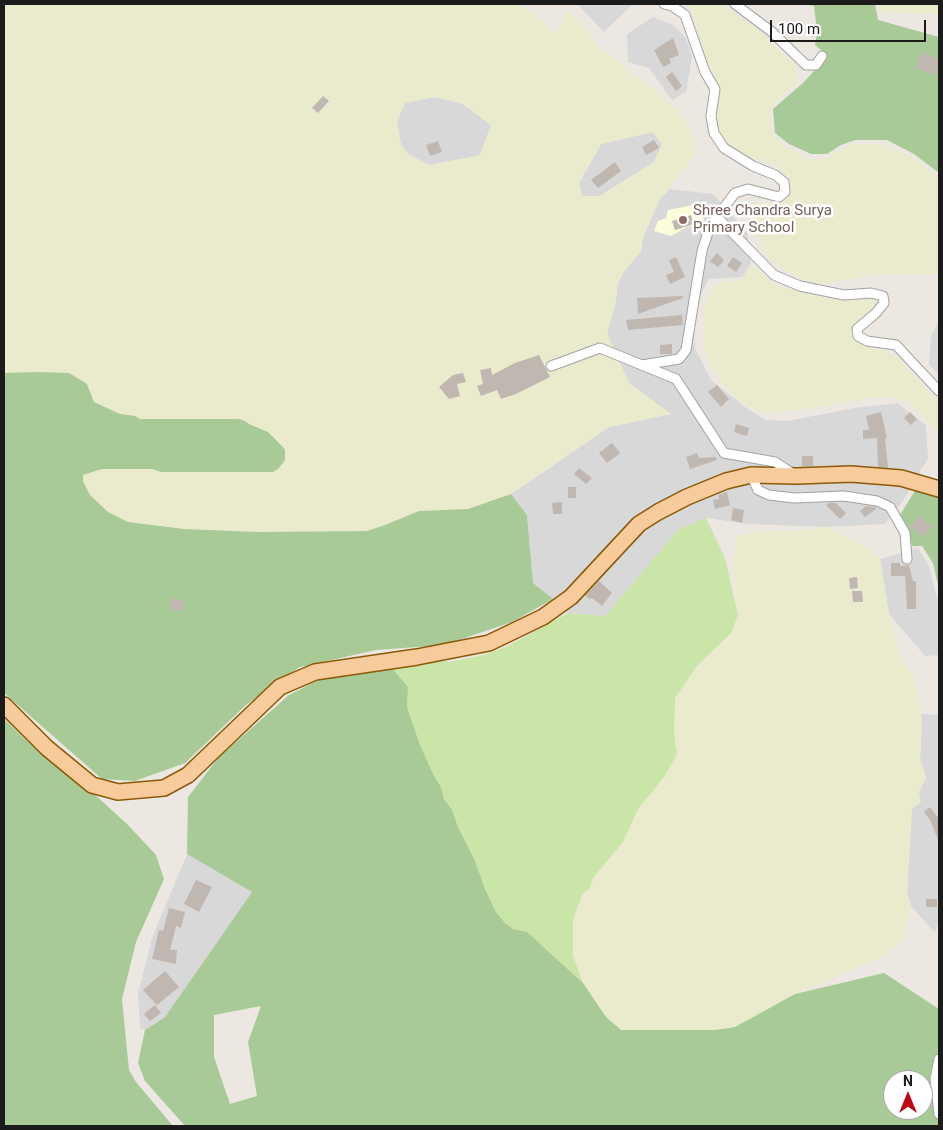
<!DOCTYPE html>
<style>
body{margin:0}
#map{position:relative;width:943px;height:1130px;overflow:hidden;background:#ece8e1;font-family:Roboto,sans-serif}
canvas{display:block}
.frame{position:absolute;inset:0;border:5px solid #1b1b1b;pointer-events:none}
.north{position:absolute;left:883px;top:1070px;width:50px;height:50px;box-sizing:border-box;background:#fff;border:1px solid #a4a4a4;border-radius:50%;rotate:0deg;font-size:14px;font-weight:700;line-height:20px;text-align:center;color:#1b1b1b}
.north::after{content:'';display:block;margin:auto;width:18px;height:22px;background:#be0811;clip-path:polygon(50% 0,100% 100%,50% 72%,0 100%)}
.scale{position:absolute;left:770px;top:20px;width:156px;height:22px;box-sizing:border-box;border:2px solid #1b1b1b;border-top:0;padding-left:6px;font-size:15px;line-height:18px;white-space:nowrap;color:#1b1b1b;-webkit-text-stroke:4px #fff;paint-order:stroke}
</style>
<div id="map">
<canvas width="943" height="1130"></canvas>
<div class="frame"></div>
<div class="north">N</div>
<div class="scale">100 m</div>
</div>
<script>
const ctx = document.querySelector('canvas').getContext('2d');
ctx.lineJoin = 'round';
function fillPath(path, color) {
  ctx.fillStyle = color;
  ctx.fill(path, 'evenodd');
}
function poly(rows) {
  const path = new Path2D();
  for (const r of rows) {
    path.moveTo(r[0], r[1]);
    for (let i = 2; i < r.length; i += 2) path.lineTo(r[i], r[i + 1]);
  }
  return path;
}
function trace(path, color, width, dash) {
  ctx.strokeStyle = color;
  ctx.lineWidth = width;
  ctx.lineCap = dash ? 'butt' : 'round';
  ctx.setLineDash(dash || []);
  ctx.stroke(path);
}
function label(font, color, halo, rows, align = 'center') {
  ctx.font = font + ' Roboto,sans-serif';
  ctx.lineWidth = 5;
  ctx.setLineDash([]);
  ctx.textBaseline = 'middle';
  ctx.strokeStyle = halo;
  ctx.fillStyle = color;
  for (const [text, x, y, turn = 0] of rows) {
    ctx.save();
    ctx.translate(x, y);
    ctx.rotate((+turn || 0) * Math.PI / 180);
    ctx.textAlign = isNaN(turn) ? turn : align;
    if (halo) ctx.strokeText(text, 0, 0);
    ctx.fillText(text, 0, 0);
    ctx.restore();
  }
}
const residential = poly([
 [577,4,633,4,604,32],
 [653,17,672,24,686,38,692,56,686,92,672,100,649,68,628,62,627,34],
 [434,97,461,103,491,125,480,156,430,165,409,155,401,145,397,121,405,103],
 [653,132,662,144,654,162,600,196,582,196,579,183,601,144],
 [670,189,713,194,747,232,751,263,743,277,709,279,692,310,695,349,712,381,749,410,766,420,787,421,855,408,898,403,907,411,926,425,928,458,903,501,885,524,827,527,748,524,706,518,678,530,605,616,568,613,553,599,533,583,527,515,511,494,609,427,671,414,629,383,607,334,616,300,618,283,623,273,641,251,643,237,660,199],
 [939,321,939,375,929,364,931,335],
 [918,548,929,566,936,596,939,600,939,655,925,656,889,614,880,559],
 [921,714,939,715,939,920,935,933,911,906,907,893,912,808,926,777,920,758,922,721],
 [187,854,252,892,165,1017,145,1030,140,1028,138,994,152,938]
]);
const education = poly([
 [698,204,705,223,687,227,671,236,654,231,658,221,666,218,668,210]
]);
const farmland = poly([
 [4,4,521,4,555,33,566,13,571,13,578,19,598,46,610,54,630,73,647,84,681,115,695,138,696,153,660,199,643,237,641,251,623,273,618,283,616,300,607,334,629,383,671,414,609,427,511,494,468,509,419,511,385,525,367,531,259,532,184,529,128,522,108,512,90,495,83,481,83,475,102,469,152,469,161,472,268,432,239,419,140,419,135,416,120,414,94,402,87,384,65,374,4,373],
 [434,97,461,103,491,125,480,155,430,165,409,155,401,145,397,121,405,103],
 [653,132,662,144,654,162,600,196,582,196,579,183,601,144],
 [684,4,721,4,755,27,795,65,799,80,772,107,769,114,772,134,786,148,811,159,822,159,828,158,849,145,857,144,885,145,912,157,939,177,939,274,878,274,823,284,803,280,770,260,753,226,749,223,745,210,746,205,753,203,781,203,786,197,785,192,789,191,790,177,774,164,740,154,720,134,717,122,716,78,705,58,692,11],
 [878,4,939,4,939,14,885,13,880,11],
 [751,266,755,266,773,284,787,289,826,291,872,297,876,300,877,305,853,326,853,335,859,343,869,348,887,351,897,357,939,402,939,434,910,403,893,397,875,397,813,408,768,413,753,410,737,399,715,374,705,354,703,340,705,305,711,290,717,284,740,280],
 [827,527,858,542,880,559,889,614,899,656,914,677,920,701,922,721,920,758,926,777,919,793,921,802,912,809,907,893,911,906,904,939,882,957,795,994,735,1027,715,1030,621,1030,606,1017,583,983,573,957,573,919,583,893,590,888,593,878,623,842,638,809,664,777,677,754,674,734,675,698,697,666,731,633,738,615,733,565,738,535,764,531,795,531]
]);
const grass = poly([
 [706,518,725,558,738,615,731,633,697,666,675,698,674,734,677,754,664,777,638,809,623,842,593,878,590,888,583,893,573,919,573,956,583,983,527,932,513,929,505,923,496,912,485,889,475,861,458,827,452,810,444,799,441,787,434,776,420,745,407,707,408,687,391,667,434,659,449,662,484,655,508,646,568,613,605,616,678,530]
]);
const forest = poly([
 [805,4,875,4,878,20,939,37,939,173,914,154,887,140,855,140,841,145,827,154,811,154,789,144,775,133,773,109,804,82,825,59,822,51,815,45,817,32,814,6],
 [40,372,69,373,87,384,94,402,120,414,135,416,140,419,239,419,245,421,249,424,268,432,282,446,285,450,285,460,278,469,273,472,161,472,152,469,102,469,83,475,83,481,90,495,108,512,128,522,184,529,259,532,367,531,385,525,419,511,468,509,511,494,527,515,533,583,553,599,512,622,444,645,376,650,300,667,246,705,185,763,135,781,102,779,4,693,4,373],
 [916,489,939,497,939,589,933,563,922,546,912,546,909,531,900,515],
 [391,667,408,687,407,707,420,745,434,776,441,787,444,799,452,810,458,827,475,861,485,889,496,912,505,923,513,929,527,932,583,983,606,1017,621,1030,715,1030,735,1027,795,994,884,973,939,1009,939,1126,185,1126,145,1081,138,1063,145,1030,165,1017,252,892,187,854,188,797,219,757,289,695,326,676],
 [261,1006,248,1042,257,1096,230,1104,214,1057,214,1015],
 [893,1080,923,1080,923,1110,893,1110],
 [4,719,27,741,93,793,128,825,156,855,164,879,136,942,122,999,129,1070,136,1082,173,1126,4,1126]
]);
const building = poly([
 [673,38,679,55,669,59,671,63,663,67,654,50],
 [921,52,939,59,939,72,937,71,935,75,916,68],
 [672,72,682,86,676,91,666,77],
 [323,96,329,101,318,113,312,108],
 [654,140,659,148,646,155,642,147],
 [438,141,442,152,430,156,426,145],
 [615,162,621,171,598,188,591,180],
 [691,215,694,224,675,230,672,221],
 [717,253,724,260,718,267,710,261],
 [676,257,685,277,670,284,666,275,674,272,669,260],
 [733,257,742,263,736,272,727,266],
 [683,296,683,298,638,314,637,298],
 [682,315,683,325,628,330,626,320],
 [672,344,672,354,660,354,660,345],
 [539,355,550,377,516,394,501,399,497,390,481,396,477,386,483,384,480,370,491,368,492,375,515,363],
 [463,373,466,382,457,384,460,396,449,399,439,387,453,375],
 [717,385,729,399,721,407,708,392],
 [881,412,887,438,885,438,888,468,878,467,877,438,863,439,863,430,869,430,866,416],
 [910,412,917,419,911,425,904,418],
 [736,424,749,428,747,436,734,432],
 [612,443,620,453,607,463,599,453],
 [697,453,699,458,716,457,717,460,690,469,686,457],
 [802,456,813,456,813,466,802,466],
 [579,468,592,478,586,484,574,474],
 [568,487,576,487,576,498,568,498],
 [727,492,730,505,715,509,713,500,719,499,718,495],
 [562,502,562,514,553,514,552,503],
 [829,503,836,503,846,513,840,519,826,505],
 [866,506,875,507,876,509,865,517,860,511],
 [733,508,744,510,742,523,731,520],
 [918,516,932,526,923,537,910,526],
 [891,563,900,563,900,566,909,565,913,581,916,581,916,609,907,609,905,576,891,576],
 [857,577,858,588,850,589,849,578],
 [599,581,612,593,602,606,592,598,590,599,585,595],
 [852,591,862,591,863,602,853,602],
 [172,598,184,600,183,611,170,609],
 [930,807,939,819,939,842,930,820,924,812],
 [196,880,212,887,199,912,184,904],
 [926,899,937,899,937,907,926,907],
 [169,908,185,912,181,928,176,926,170,950,177,950,176,964,152,959,159,930,163,931],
 [165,971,179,987,157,1005,143,990],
 [155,1005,161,1013,150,1021,144,1014]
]);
const minor = poly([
 [735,4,772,32,806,65,816,65,822,56],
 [717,217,774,275,800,286,844,295,871,293,883,296,884,303,876,313,857,329,858,336,867,341,896,345,939,391],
 [642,365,679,359,686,350,702,251,710,226,735,193,748,189,779,197,785,192,784,182,775,175,753,166,724,148,714,133,711,116,715,89,705,72,685,15,672,6,664,4],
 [551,366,600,348,676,379,724,453,775,462,795,475],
 [751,475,758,490,769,495,794,498,844,496,877,501,890,507,905,533,907,559],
 [939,1059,935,1079,939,1114]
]);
const primary = poly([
 [4,705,47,748,92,785,118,792,164,788,188,775,280,687,315,672,417,657,489,643,543,617,571,597,639,524,658,512,687,497,726,481,751,475,797,476,851,474,901,478,939,489]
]);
const markers = [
 [683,220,5,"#8d6e63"]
];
const educationNames = [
 ["Shree Chandra Surya",693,211],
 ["Primary School",693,228]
];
fillPath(residential, '#d9d8d8');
fillPath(education, '#fdfcd9');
fillPath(farmland, '#eaebcc');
fillPath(grass, '#c9e5a8');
fillPath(forest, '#a8ca97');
fillPath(building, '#c0b7b1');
trace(minor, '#a2a2a2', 11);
trace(primary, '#8c5906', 18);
trace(minor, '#fff', 9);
trace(primary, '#f7cb9b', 15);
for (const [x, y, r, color] of markers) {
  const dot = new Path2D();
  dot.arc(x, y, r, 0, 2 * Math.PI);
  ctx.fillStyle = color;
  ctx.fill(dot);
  trace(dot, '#fff', 2);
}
label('15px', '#785e54', '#fff', educationNames, 'left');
</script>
